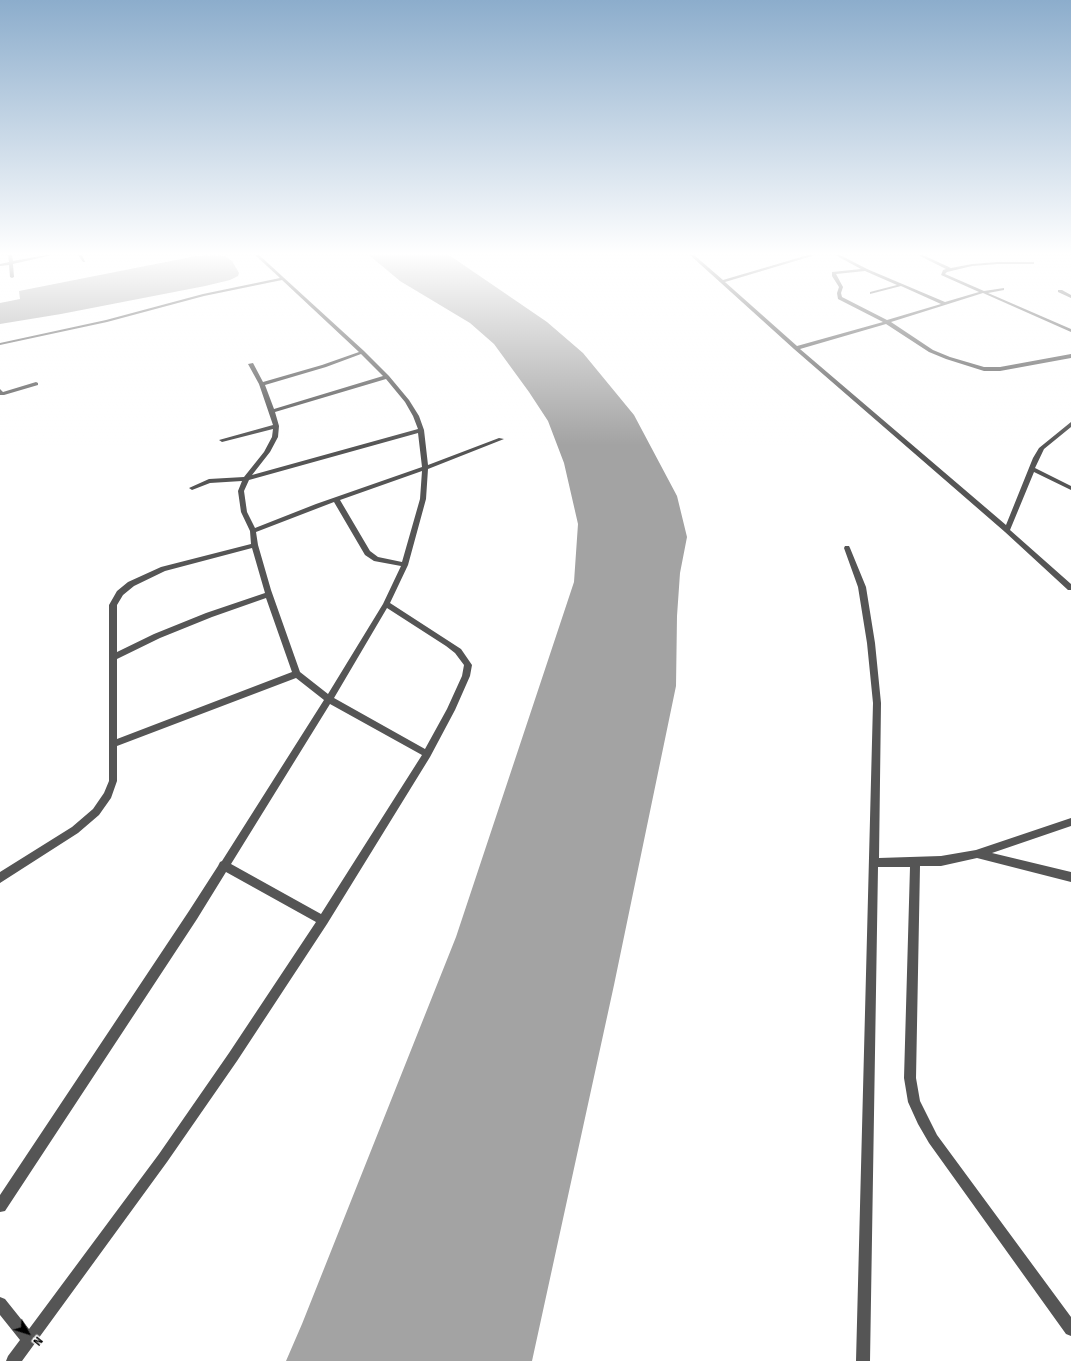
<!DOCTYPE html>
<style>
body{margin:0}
#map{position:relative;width:1071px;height:1361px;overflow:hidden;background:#fff;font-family:Signika,sans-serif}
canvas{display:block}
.north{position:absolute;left:8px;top:1313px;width:40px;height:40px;-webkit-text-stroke:3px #fff;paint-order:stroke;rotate:129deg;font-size:11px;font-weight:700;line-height:16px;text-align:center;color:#000}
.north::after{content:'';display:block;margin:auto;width:14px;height:18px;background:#000;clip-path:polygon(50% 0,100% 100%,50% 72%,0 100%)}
</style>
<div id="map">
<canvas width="1071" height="1361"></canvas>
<div class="north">N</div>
</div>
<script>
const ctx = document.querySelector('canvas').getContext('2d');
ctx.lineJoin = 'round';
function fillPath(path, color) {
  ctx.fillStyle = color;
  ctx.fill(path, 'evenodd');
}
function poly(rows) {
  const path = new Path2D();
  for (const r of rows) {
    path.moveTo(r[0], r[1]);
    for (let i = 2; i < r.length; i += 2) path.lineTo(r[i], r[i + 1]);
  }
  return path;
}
const water = poly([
 [214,255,225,256,232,261,239,273,238,276,230,280,205,286,61,314,0,324,0,303,20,299,19,291,196,256],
 [369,255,449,255,547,322,583,353,634,415,677,496,687,537,680,573,677,616,676,686,614,985,532,1361,286,1361,302,1324,456,937,574,582,578,524,564,463,548,421,529,392,494,344,470,323,400,281]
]);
const minor = poly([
 [8,255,12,255,13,261,46,255,52,255,13,264,14,277,12,278,10,277,9,265,0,266,0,264,9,262,8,255],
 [78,255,82,255,85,262,83,262,78,255],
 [255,255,259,255,364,351,389,376,409,400,419,416,424,430,428,465,499,438,504,439,428,469,426,499,408,565,390,603,461,649,472,665,470,676,455,710,430,757,327,924,237,1061,167,1162,22,1361,6,1361,8,1356,20,1340,0,1315,0,1297,5,1299,29,1329,159,1154,229,1053,316,922,226,872,197,919,5,1211,0,1212,0,1195,189,911,218,866,220,862,222,861,324,700,296,678,117,746,117,781,111,798,99,815,78,833,0,883,0,872,72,827,93,809,104,793,109,781,109,605,117,591,128,582,161,567,251,544,250,531,241,512,238,491,242,481,210,483,192,490,189,488,209,479,244,477,264,452,272,437,273,429,222,442,219,440,273,425,259,384,248,364,253,363,263,382,322,365,359,352,282,280,204,296,107,322,0,345,0,343,106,320,203,294,280,278,255,255],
 [361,354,383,376,274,409,265,385,326,367,361,354],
 [386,379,405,402,413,416,418,429,252,475,270,452,278,437,279,426,275,412,386,379],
 [418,433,422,467,316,504,255,528,247,512,244,491,249,480,418,433],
 [422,471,420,499,402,562,378,557,370,551,340,500,422,471],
 [334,502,365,555,374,561,401,566,383,604,328,694,300,672,271,590,258,545,256,532,334,502],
 [252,548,265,593,206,613,154,634,117,652,117,605,123,595,134,586,165,571,252,548],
 [266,598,292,672,117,739,117,659,160,638,212,617,266,598],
 [387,608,446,646,455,653,464,665,462,676,447,709,425,749,334,698,387,608],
 [330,704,422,755,321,914,231,864,330,704],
 [690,255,694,255,723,280,808,255,813,255,812,256,725,282,797,346,883,322,838,299,837,293,839,287,832,276,832,272,861,269,837,256,836,255,840,255,867,269,945,302,979,292,941,275,943,270,946,269,920,256,919,255,923,255,951,268,972,264,998,262,1034,262,1034,264,998,264,972,266,947,272,945,274,984,291,1004,288,1004,290,988,293,1071,329,1071,332,983,293,891,322,933,350,950,357,984,367,1000,367,1071,354,1071,358,1000,371,984,371,946,359,929,352,886,324,800,349,1006,525,1033,458,1039,448,1071,422,1071,427,1044,449,1035,468,1071,486,1071,490,1034,472,1010,530,1071,584,1071,590,1068,590,1005,532,794,349,690,255],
 [865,271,897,285,870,292,870,294,901,286,941,304,887,320,842,297,841,293,843,287,836,274,865,271],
 [1058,290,1062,290,1071,295,1071,298,1058,292,1058,290],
 [36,382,38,383,38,385,4,395,0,395,0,389,3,392,36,382],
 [845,546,849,546,850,548,866,587,875,643,881,703,879,858,941,856,976,850,1071,818,1071,826,992,853,1071,872,1071,882,977,858,941,866,920,866,916,1078,920,1101,937,1135,1071,1317,1071,1336,1066,1334,929,1143,918,1124,908,1102,904,1078,910,867,878,867,870,1361,856,1361,873,703,867,643,858,587,844,548,845,546]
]);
fillPath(water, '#a3a3a3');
fillPath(minor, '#555');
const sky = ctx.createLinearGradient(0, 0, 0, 445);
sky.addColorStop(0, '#8cadcc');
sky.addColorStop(0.57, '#fff');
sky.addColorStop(1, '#ffffff00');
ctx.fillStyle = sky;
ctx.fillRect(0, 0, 1071, 445);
</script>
